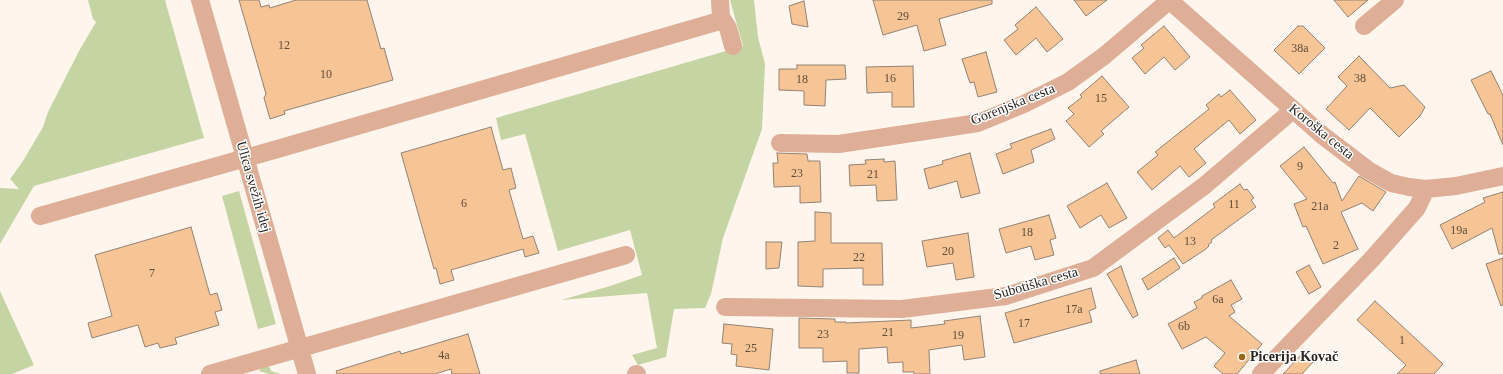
<!DOCTYPE html>
<meta charset="utf-8">
<style>
body{margin:0}
canvas{display:block;background:#fff5ec}
</style>
<canvas width="1503" height="374"></canvas>
<script>
const ctx = document.querySelector('canvas').getContext('2d');
ctx.lineJoin = 'round';
function fillPath(path, color) {
  ctx.fillStyle = color;
  ctx.fill(path, 'evenodd');
}
function poly(rows) {
  const path = new Path2D();
  for (const r of rows) {
    path.moveTo(r[0], r[1]);
    for (let i = 2; i < r.length; i += 2) path.lineTo(r[i], r[i + 1]);
  }
  return path;
}
function trace(path, color, width, dash) {
  ctx.strokeStyle = color;
  ctx.lineWidth = width;
  ctx.lineCap = dash ? 'butt' : 'round';
  ctx.setLineDash(dash || []);
  ctx.stroke(path);
}
function label(font, color, halo, rows, align = 'center') {
  ctx.font = font + ' "Times New Roman",serif';
  ctx.lineWidth = 3;
  ctx.setLineDash([]);
  ctx.textBaseline = 'middle';
  ctx.strokeStyle = halo;
  ctx.fillStyle = color;
  for (const [text, x, y, turn = 0] of rows) {
    ctx.save();
    ctx.translate(x, y);
    ctx.rotate((+turn || 0) * Math.PI / 180);
    ctx.textAlign = isNaN(turn) ? turn : align;
    if (halo) ctx.strokeText(text, 0, 0);
    ctx.fillText(text, 0, 0);
    ctx.restore();
  }
}
const green = poly([
 [88,0,165,0,204,138,34,186,0,244,0,188,19,189,10,179,23,161,43,127,48,112,79,51,96,22,93,19],
 [730,0,754,0,758,37,765,64,762,129,723,238,711,294,705,308,674,309,666,357,638,365,632,355,657,348,647,293,561,300,610,286,642,275,630,230,558,251,525,134,501,140,496,118,743,46],
 [239,191,276,324,258,329,222,196],
 [0,291,34,365,12,374,0,374],
 [269,366,271,371,281,374,269,374,259,371,262,367]
]);
const building = poly([
 [239,0,259,0,261,7,269,5,270,8,296,0,367,0,381,49,384,48,393,80,284,111,285,114,270,119,264,98,266,94,239,0],
 [873,0,992,0,992,4,939,19,946,45,924,51,917,25,883,35,873,0],
 [1074,0,1107,0,1086,16,1074,0],
 [1334,0,1368,0,1348,17,1334,0],
 [804,1,808,27,792,24,789,6,804,1],
 [1036,7,1063,39,1047,52,1036,38,1016,55,1004,40,1018,29,1015,25,1036,7],
 [1164,26,1190,57,1175,70,1164,57,1145,74,1132,58,1144,48,1141,45,1164,26],
 [1298,26,1303,26,1325,48,1299,74,1274,50,1298,26],
 [986,52,997,92,978,97,974,82,970,83,962,59,986,52],
 [1359,56,1390,88,1404,85,1425,107,1420,116,1399,137,1370,108,1349,130,1326,109,1347,86,1338,77,1359,56],
 [797,65,845,65,846,79,826,80,825,106,804,105,804,91,779,90,779,69,797,69,797,65],
 [913,66,914,107,892,107,892,92,867,93,866,67,913,66],
 [1491,71,1503,95,1503,145,1490,114,1488,114,1471,80,1491,71],
 [1102,76,1129,107,1101,131,1104,134,1089,147,1066,121,1074,114,1068,108,1082,97,1080,95,1102,76],
 [1230,90,1256,120,1240,134,1229,120,1194,149,1206,163,1189,177,1180,166,1152,190,1137,172,1158,155,1155,152,1209,109,1206,105,1219,94,1221,97,1230,90],
 [491,127,503,170,511,168,516,188,509,190,523,239,533,236,539,253,525,257,523,249,451,270,454,280,440,284,436,268,434,269,401,153,491,127],
 [1051,129,1055,139,1031,150,1034,162,1003,174,996,154,1012,148,1010,144,1051,129],
 [1304,147,1333,183,1335,182,1342,201,1359,176,1386,192,1373,211,1362,203,1341,212,1358,249,1323,264,1306,226,1303,227,1294,204,1307,199,1280,166,1304,147],
 [777,153,807,154,808,161,820,161,821,202,800,203,800,186,774,187,773,163,778,163,777,153],
 [970,153,980,193,961,198,957,181,929,189,924,169,943,164,942,161,970,153],
 [884,159,884,162,895,161,897,200,877,201,876,185,850,186,849,165,866,164,865,160,884,159],
 [1107,183,1127,218,1109,228,1101,215,1080,228,1067,206,1107,183],
 [1240,184,1244,190,1247,189,1254,198,1251,200,1256,207,1211,240,1212,242,1208,245,1209,246,1206,249,1183,264,1169,245,1165,248,1158,238,1168,230,1174,238,1215,207,1213,204,1240,184],
 [1503,192,1503,254,1499,254,1492,228,1452,249,1440,225,1485,202,1483,198,1503,192],
 [815,212,831,213,831,243,882,243,883,285,863,285,863,268,823,269,823,287,798,286,798,242,815,241,815,212],
 [1049,215,1056,238,1050,240,1054,255,1035,260,1031,246,1006,253,999,229,1049,215],
 [191,227,210,295,217,293,222,310,215,312,219,325,175,338,177,344,160,348,158,343,145,347,138,325,92,338,88,323,112,316,95,255,191,227],
 [968,233,974,277,956,280,953,263,927,267,922,241,968,233],
 [766,242,782,242,779,268,766,269,766,242],
 [1174,258,1180,268,1148,290,1142,279,1174,258],
 [1503,258,1503,305,1501,306,1486,264,1503,258],
 [1309,265,1321,287,1309,294,1296,272,1309,265],
 [1121,266,1138,315,1133,318,1107,274,1121,266],
 [1231,280,1242,299,1231,305,1235,312,1229,316,1262,344,1237,374,1223,374,1214,366,1225,353,1206,337,1182,349,1168,324,1197,308,1194,302,1202,298,1202,296,1231,280],
 [1091,288,1096,308,1089,311,1092,322,1014,343,1005,313,1091,288],
 [1375,301,1443,364,1434,374,1397,374,1406,365,1357,320,1375,301],
 [980,316,985,357,964,360,962,345,929,350,930,374,914,374,914,372,903,372,903,362,888,363,887,347,859,349,859,373,847,373,847,361,823,362,823,348,799,348,799,318,835,319,835,322,846,322,846,323,911,320,911,328,945,324,944,321,980,316],
 [724,324,773,329,769,370,736,366,737,355,731,354,732,344,722,343,724,324],
 [468,334,480,374,452,374,451,369,435,374,337,374,336,371,400,351,401,354,468,334],
 [1303,353,1313,362,1302,374,1283,374,1303,353],
 [1136,360,1140,374,1100,374,1100,371,1136,360]
]);
const minor = poly([
 [200,0,307,374],
 [1169,0,1322,135,1368,170,1391,183,1409,187,1426,189,1456,186,1503,176],
 [721,17,728,28,733,46],
 [1364,26,1395,0],
 [780,143,839,144,978,123,1024,104,1068,82,1104,56,1170,0],
 [40,216,274,150,716,22,721,17,720,0],
 [725,307,902,309,1006,296,1093,268,1204,186,1293,110],
 [210,374,626,255],
 [636,374,637,374],
 [1261,374,1372,259,1417,208,1426,189]
]);
const markers = [
 [1242,357,4,"#99661b"]
];
const numberNames = [
 ["29",903,17],
 ["12",284,46],
 ["38a",1300,49],
 ["10",326,75],
 ["16",890,79],
 ["38",1360,79],
 ["18",802,80],
 ["15",1101,99],
 ["9",1300,167],
 ["23",797,174],
 ["21",873,175],
 ["6",464,204],
 ["11",1234,205],
 ["21a",1320,207],
 ["19a",1459,231],
 ["18",1027,233],
 ["13",1190,242],
 ["2",1336,246],
 ["20",948,252],
 ["22",859,258],
 ["7",152,274],
 ["6a",1218,300],
 ["17a",1074,310],
 ["17",1024,324],
 ["6b",1184,327],
 ["21",888,333],
 ["23",823,335],
 ["19",958,336],
 ["1",1402,341],
 ["25",751,349],
 ["4a",444,356]
];
const streetNames = [
 ["Gorenjska cesta",1013,105,-22],
 ["Koroška cesta",1321,132,39],
 ["Ulica svežih idej",253,187,74],
 ["Subotiška cesta",1036,284,-16]
];
const poiNames = [
 ["Picerija Kovač",1250,357]
];
fillPath(green, '#c5d4a3');
fillPath(building, '#f6c495');
trace(building, '#928375', 1);
trace(minor, '#deae97', 18);
for (const [x, y, r, color] of markers) {
  const dot = new Path2D();
  dot.arc(x, y, r, 0, 2 * Math.PI);
  ctx.fillStyle = color;
  ctx.fill(dot);
  trace(dot, '#fff', 1.5);
}
label('12px', '#5e4d3c', null, numberNames);
label('14px', '#2b251f', '#fff', streetNames);
label('bold 14px', '#2b251f', '#fff', poiNames, 'left');
</script>
